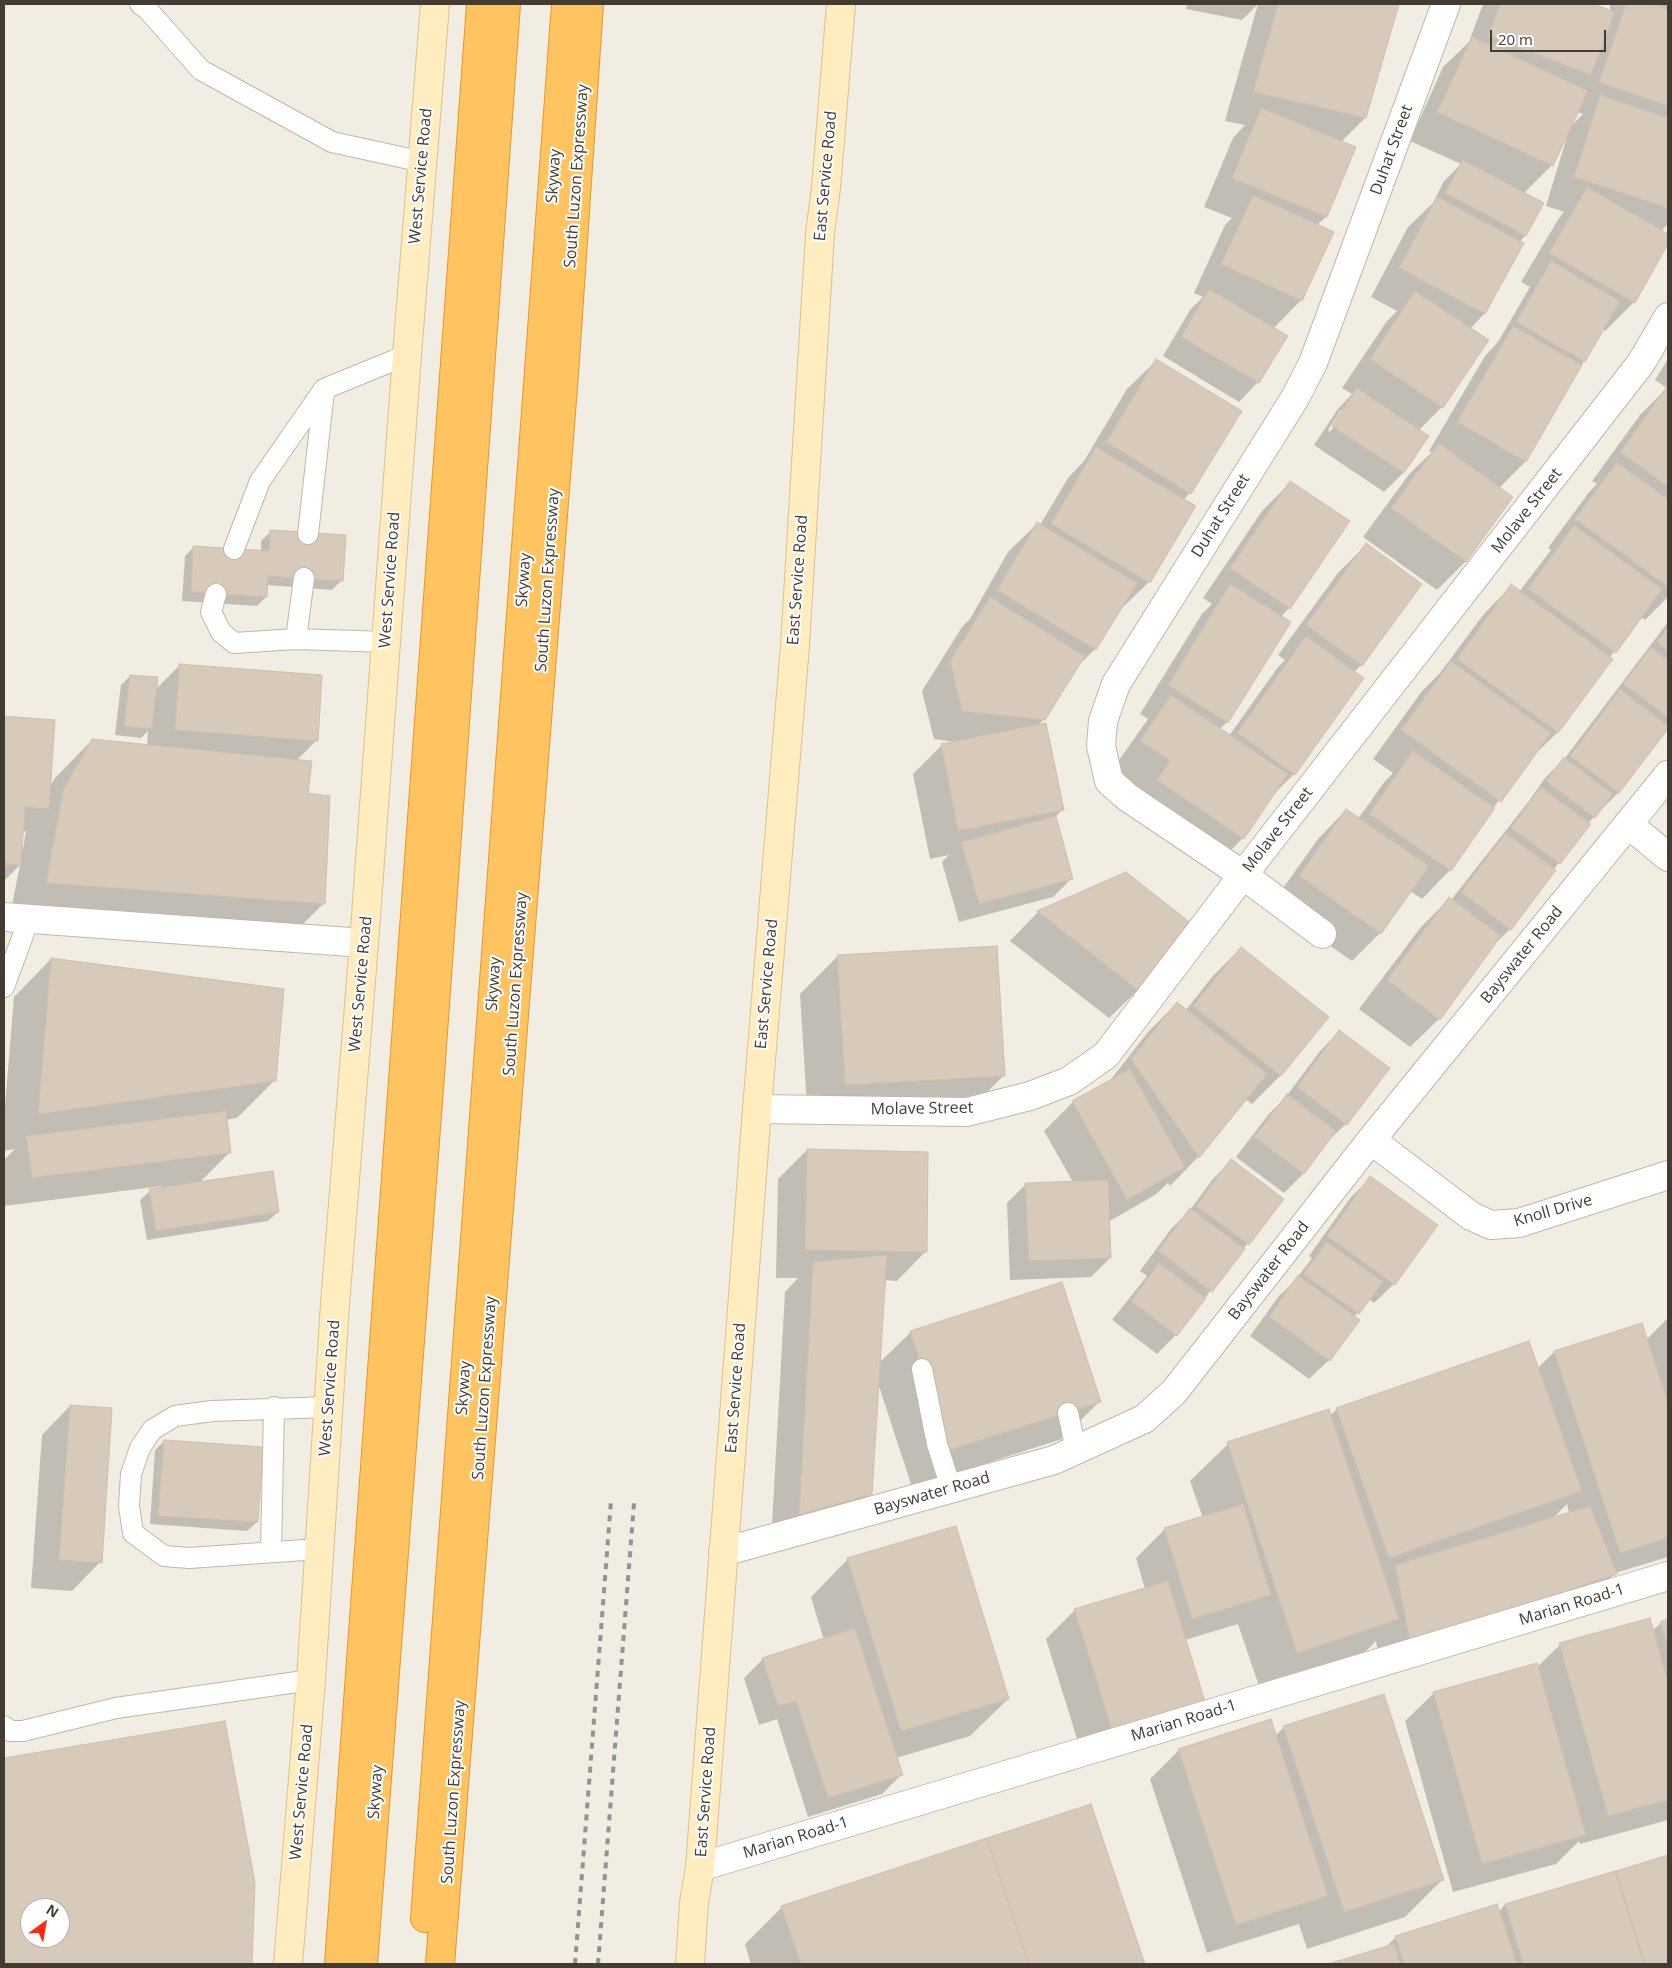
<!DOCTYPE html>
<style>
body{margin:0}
#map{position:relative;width:1672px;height:1968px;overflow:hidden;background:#f2ede2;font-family:"Open Sans",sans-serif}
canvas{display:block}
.frame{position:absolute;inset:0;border:5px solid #443c33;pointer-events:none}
.north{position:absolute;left:20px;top:1898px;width:50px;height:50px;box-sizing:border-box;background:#fff;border:1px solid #b4b1ad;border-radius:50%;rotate:32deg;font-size:14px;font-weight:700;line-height:20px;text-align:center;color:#443c33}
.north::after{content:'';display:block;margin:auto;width:18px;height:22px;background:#ff270c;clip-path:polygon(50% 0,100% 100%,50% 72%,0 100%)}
.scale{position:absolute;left:1490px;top:30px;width:116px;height:22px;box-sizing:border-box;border:2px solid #443c33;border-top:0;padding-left:6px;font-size:15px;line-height:18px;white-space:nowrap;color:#443c33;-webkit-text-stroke:4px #fff;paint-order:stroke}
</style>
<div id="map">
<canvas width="1672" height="1968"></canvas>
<div class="frame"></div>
<div class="north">N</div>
<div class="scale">20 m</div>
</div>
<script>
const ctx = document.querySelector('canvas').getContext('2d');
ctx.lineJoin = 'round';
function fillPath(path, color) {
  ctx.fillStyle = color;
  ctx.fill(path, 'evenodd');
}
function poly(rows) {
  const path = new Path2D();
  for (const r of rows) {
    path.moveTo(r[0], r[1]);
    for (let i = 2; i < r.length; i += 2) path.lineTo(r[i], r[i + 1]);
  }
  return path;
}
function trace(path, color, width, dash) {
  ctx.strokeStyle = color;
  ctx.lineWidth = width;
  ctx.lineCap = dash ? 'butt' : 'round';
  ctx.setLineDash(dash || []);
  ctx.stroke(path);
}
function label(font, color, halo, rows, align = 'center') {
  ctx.font = font + ' "Open Sans",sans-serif';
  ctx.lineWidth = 4;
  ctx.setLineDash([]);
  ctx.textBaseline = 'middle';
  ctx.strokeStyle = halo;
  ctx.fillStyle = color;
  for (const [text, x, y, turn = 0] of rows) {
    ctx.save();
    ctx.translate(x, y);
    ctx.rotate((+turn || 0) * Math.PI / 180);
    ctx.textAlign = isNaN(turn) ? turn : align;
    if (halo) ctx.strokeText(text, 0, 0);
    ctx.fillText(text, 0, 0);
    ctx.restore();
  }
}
const shadow = poly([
 [1187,4,1258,4,1242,20,1186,9],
 [1258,4,1391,4,1398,5,1365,118,1341,142,1354,148,1326,217,1317,225,1301,300,1273,329,1258,382,1239,402,1163,356,1190,310,1203,297,1194,293,1225,225,1232,218,1204,207,1233,138,1245,125,1225,121],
 [1483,4,1593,4,1610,11,1610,4,1668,4,1668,224,1661,231,1668,235,1668,242,1634,302,1605,331,1603,329,1525,462,1499,488,1512,498,1465,562,1437,590,1363,537,1410,473,1432,452,1429,451,1485,356,1498,342,1530,287,1521,282,1559,218,1564,212,1546,206,1570,127,1583,114,1577,112,1552,165,1524,193,1525,236,1519,242,1484,314,1470,329,1442,407,1418,431,1427,436,1403,473,1384,492,1314,445,1338,409,1352,394,1342,388,1387,321,1397,311,1371,297,1408,227,1433,203,1444,181,1461,164,1410,141,1443,67,1469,42],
 [1341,410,1344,410,1330,432,1328,430],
 [1668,359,1668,597,1645,620,1641,617,1609,658,1558,732,1531,758,1493,808,1450,870,1422,899,1410,891,1380,933,1352,961,1271,905,1318,839,1346,810,1358,819,1385,781,1393,773,1373,759,1422,691,1440,673,1483,615,1511,586,1519,592,1551,550,1548,548,1589,492,1597,484,1592,481,1640,415,1667,388,1655,380],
 [1156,361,1190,493,1183,500,1149,582,1120,610,1119,610,1095,649,1076,668,1044,719,1037,726,1062,810,1055,817,1072,878,1053,897,959,922,942,862,949,855,930,859,913,774,942,745,956,742,934,739,922,691,962,627,970,619,1008,552,1037,524,1040,525,1068,478,1084,461,1127,389],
 [1291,482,1289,608,1281,617,1227,722,1220,729,1229,736,1278,667,1285,660,1278,655,1338,573,1366,545,1361,665,1354,672,1294,774,1271,797,1243,838,1215,866,1129,809,1142,790,1112,770,1148,719,1140,714,1202,614,1212,604,1203,598,1262,511],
 [271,531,342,580,332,590,267,585,266,597,257,606,182,601,185,556,194,547,261,552,261,541],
 [1668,622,1668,728,1618,793,1588,823,1510,929,1490,949,1439,1019,1410,1047,1359,1009,1421,927,1449,899,1451,900,1529,801,1545,778,1565,758],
 [179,666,317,740,296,761,306,794,324,903,286,941,9,920,20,865,4,881,4,718,54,721,49,788,55,778,92,740,147,746,148,731,141,738,115,735,121,685,130,676,155,690],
 [26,830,23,849,21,849,22,834],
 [1126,874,1138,990,1109,1018,1010,941,1038,912],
 [1241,948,1327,1017,1280,1076,1252,1104,1245,1099,1198,1157,1170,1186,1168,1183,1155,1195,1108,1222,1110,1258,1091,1277,1010,1280,1007,1203,1026,1184,1073,1182,1044,1131,1073,1102,1108,1083,1148,1032,1177,1003,1186,1010,1212,977],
 [837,957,1004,1075,967,1113,808,1122,800,994],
 [51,959,275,1080,237,1118,225,1120,229,1153,199,1183,278,1212,268,1221,147,1240,140,1200,150,1191,163,1189,162,1186,4,1206,4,1160,15,1149,4,1151,4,1118,14,997],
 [1339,1032,1388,1068,1346,1124,1326,1143,1303,1174,1284,1193,1236,1157,1268,1115,1285,1098,1320,1051],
 [807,1150,927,1153,925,1252,897,1281,884,1280,879,1363,911,1332,1100,1401,1062,1439,912,1487,878,1383,871,1494,842,1523,771,1542,785,1292,798,1278,776,1278,778,1179],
 [1231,1161,1282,1199,1176,1335,1157,1354,1112,1320,1147,1276,1140,1271,1171,1229,1190,1210,1212,1180],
 [1371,1178,1436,1225,1394,1284,1374,1303,1369,1299,1354,1317,1329,1360,1309,1379,1250,1336,1279,1296,1293,1283,1312,1258,1309,1256,1351,1197],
 [1668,1318,1668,1557,1615,1573,1587,1603,1381,1671,1376,1641,1361,1656,1260,1689,1238,1624,1185,1640,1204,1702,1083,1758,1046,1639,1075,1610,1145,1589,1136,1558,1164,1530,1203,1518,1190,1481,1228,1444,1330,1416,1337,1409,1537,1369,1554,1352,1641,1325,1646,1340],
 [1567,1504,1569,1513,1553,1518],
 [70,1406,100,1562,72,1591,31,1588,42,1435],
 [164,1441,262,1448,257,1522,247,1531,150,1524,155,1450],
 [848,1559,1008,1699,970,1736,896,1758,901,1775,882,1794,808,1817,777,1719,759,1725,744,1678,763,1659,824,1640,811,1597],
 [1668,1620,1668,1820,1580,1844,1579,1841,1556,1864,1453,1892,1405,1721,1434,1693,1537,1667,1560,1645,1652,1631,1661,1623],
 [224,1723,254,1883,251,1964,4,1964,4,1759],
 [30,1908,60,1908,60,1938,30,1938],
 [1284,1727,1442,1880,1405,1917,1307,1949,1299,1924,1207,1953,1150,1779,1179,1750,1275,1736],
 [1090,1806,1144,1964,751,1964,745,1944,782,1907],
 [1668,1857,1668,1964,1332,1964,1385,1948,1396,1937,1498,1912,1505,1905,1615,1874,1617,1872]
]);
const building = poly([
 [1278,4,1399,4,1366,118,1253,92,1278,4],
 [1500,4,1593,4,1615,12,1591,75,1488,36,1500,4],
 [1626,4,1652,4,1668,9,1668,106,1599,82,1626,4],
 [1472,37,1588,91,1553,166,1437,112,1472,37],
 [1600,95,1668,118,1668,208,1574,177,1600,95],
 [1261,108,1356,147,1327,217,1232,178,1261,108],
 [1463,160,1544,203,1526,236,1445,193,1463,160],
 [1587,187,1668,234,1668,244,1635,303,1549,253,1587,187],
 [1253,195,1334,232,1302,301,1221,264,1253,195],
 [1437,197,1524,243,1485,314,1399,268,1437,197],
 [1551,261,1620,301,1585,362,1516,322,1551,261],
 [1209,289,1288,336,1259,383,1181,337,1209,289],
 [1415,291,1489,340,1443,408,1370,359,1415,291],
 [1513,326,1582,365,1526,462,1457,422,1513,326],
 [1156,359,1242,411,1191,494,1106,442,1156,359],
 [1668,385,1668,487,1620,452,1668,385],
 [1357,388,1429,436,1404,473,1332,426,1357,388],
 [1439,443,1513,497,1466,562,1391,508,1439,443],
 [1096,447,1196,506,1150,583,1051,524,1096,447],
 [1617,462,1668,499,1668,587,1575,519,1617,462],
 [1290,481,1350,521,1290,609,1230,568,1290,481],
 [1037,522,1137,583,1096,650,997,590,1037,522],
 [1574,525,1662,589,1616,653,1528,589,1574,525],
 [270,530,346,535,343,581,268,576,267,597,191,592,193,546,269,551,270,530],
 [1366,543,1422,584,1362,666,1306,625,1366,543],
 [1230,584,1291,622,1228,723,1168,685,1230,584],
 [1511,584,1613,659,1558,733,1457,659,1511,584],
 [990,597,1085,656,1045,720,962,711,950,661,990,597],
 [1668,627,1668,651,1657,642,1668,627],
 [1306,636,1364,678,1295,775,1237,733,1306,636],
 [1651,647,1668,660,1668,717,1623,684,1651,647],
 [1451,661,1551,733,1501,802,1401,730,1451,661],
 [179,664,322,675,318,741,175,730,179,664],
 [130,675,158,677,152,729,124,726,130,675],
 [1620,689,1668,726,1668,729,1619,793,1570,756,1620,689],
 [1171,695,1288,774,1244,839,1157,780,1170,761,1140,741,1171,695],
 [4,716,55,720,49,809,25,807,21,865,4,864,4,716],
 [1046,723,1064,810,958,831,941,744,1046,723],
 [92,739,312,761,308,793,330,796,325,904,46,883,63,790,92,739],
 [1413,751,1495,808,1451,871,1369,814,1413,751],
 [1564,757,1613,794,1595,818,1546,781,1564,757],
 [1541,787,1591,824,1560,864,1511,828,1541,787],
 [1346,809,1429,866,1381,934,1299,876,1346,809],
 [1056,816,1073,879,979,904,961,842,1056,816],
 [1506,833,1556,870,1511,930,1461,892,1506,833],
 [1126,872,1192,924,1139,991,1037,911,1126,872],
 [1449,897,1501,936,1440,1020,1387,980,1449,897],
 [997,946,1005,1076,845,1085,837,955,997,946],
 [1241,947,1329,1017,1281,1076,1193,1006,1241,947],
 [51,958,284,989,276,1081,38,1114,51,958],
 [1177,1002,1267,1074,1199,1158,1131,1059,1177,1002],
 [1339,1030,1390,1068,1347,1125,1297,1087,1339,1030],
 [1130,1069,1185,1167,1127,1200,1072,1101,1130,1069],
 [1287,1094,1336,1131,1304,1174,1254,1137,1287,1094],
 [226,1111,231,1153,32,1178,26,1136,226,1111],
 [807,1149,928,1152,927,1252,805,1250,807,1149],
 [1231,1159,1284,1199,1249,1245,1196,1206,1231,1159],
 [273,1171,279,1212,156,1231,149,1189,273,1171],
 [1370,1176,1438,1225,1395,1285,1327,1236,1370,1176],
 [1108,1180,1111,1258,1029,1261,1025,1183,1108,1180],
 [1190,1208,1245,1249,1212,1292,1158,1251,1190,1208],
 [1327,1242,1383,1282,1359,1314,1303,1274,1327,1242],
 [887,1255,872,1494,799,1515,813,1262,887,1255],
 [1159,1263,1206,1298,1177,1336,1131,1301,1159,1263],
 [1298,1275,1360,1320,1330,1361,1269,1317,1298,1275],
 [1062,1282,1101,1402,949,1450,910,1331,1062,1282],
 [1642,1323,1668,1403,1668,1538,1620,1553,1554,1351,1642,1323],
 [1529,1341,1582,1491,1389,1558,1336,1408,1529,1341],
 [70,1405,112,1408,102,1563,59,1560,70,1405],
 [1329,1409,1399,1619,1297,1653,1227,1442,1329,1409],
 [164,1440,263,1447,258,1522,158,1516,164,1440],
 [1243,1504,1271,1595,1192,1619,1164,1528,1243,1504],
 [1590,1506,1617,1574,1410,1643,1395,1565,1590,1506],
 [956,1526,1009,1699,901,1731,847,1558,956,1526],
 [1168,1581,1205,1702,1112,1730,1074,1609,1168,1581],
 [1650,1618,1668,1682,1668,1800,1608,1816,1559,1643,1650,1618],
 [1668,1619,1668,1648,1660,1622,1668,1619],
 [855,1628,903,1775,828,1798,796,1701,778,1706,762,1658,855,1628],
 [1537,1663,1586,1835,1482,1864,1433,1692,1537,1663],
 [1384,1694,1444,1880,1344,1912,1283,1726,1384,1694],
 [1271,1719,1328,1896,1236,1925,1178,1749,1271,1719],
 [225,1721,255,1883,252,1964,4,1964,4,1758,225,1721],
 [30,1908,60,1908,60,1938,30,1938,30,1908],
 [1091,1804,1145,1964,1029,1964,987,1838,1091,1804],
 [987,1838,1029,1964,801,1964,781,1906,987,1838],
 [1668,1855,1668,1964,1645,1964,1616,1871,1668,1855],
 [1615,1871,1644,1964,1523,1964,1505,1904,1615,1871],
 [1497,1904,1517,1964,1404,1964,1395,1936,1497,1904],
 [1394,1944,1400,1964,1328,1964,1394,1944]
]);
const service = poly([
 [140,4,147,9,201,70,332,142,423,162],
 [308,534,324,391],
 [234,549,260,481,324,389,407,355],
 [216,594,211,612,221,632,234,643,296,639,386,642],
 [296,639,304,578],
 [4,987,29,919],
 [922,1369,937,1444,951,1488],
 [1068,1413,1076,1450],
 [319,1549,189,1558,164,1556,133,1533,129,1506,131,1474,140,1448,152,1430,175,1416,212,1411,329,1407],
 [271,1551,274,1407],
 [4,1726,10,1731,23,1731,116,1708,311,1680]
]);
const minor = poly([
 [1628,824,1668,857],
 [4,917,364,943],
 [1322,934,1243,875,1127,797,1109,781,1101,746,1103,721,1116,684,1295,398,1313,363,1446,4],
 [757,1109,967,1112,1030,1096,1069,1081,1106,1055,1243,875,1641,363,1668,317],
 [1371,1140,1471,1216,1491,1225,1519,1223,1668,1175],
 [723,1552,1054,1460,1144,1419,1174,1392,1371,1140,1668,775],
 [700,1867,1668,1576]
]);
const secondary = poly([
 [288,1964,311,1680,335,1304,364,943,407,355,435,4],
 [690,1964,694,1903,700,1867,757,1109,795,645,820,233,826,188,841,4]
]);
const motorway = poly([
 [425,1918,566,4],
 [339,1964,481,4],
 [363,1964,430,1075,506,4],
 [440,1964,564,374,589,4]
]);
const rail = poly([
 [575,1964,611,1501],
 [598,1964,634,1503]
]);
const streetNames = [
 ["Duhat Street",1392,150,-70],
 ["West Service Road",421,176,-85],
 ["Skyway",554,176,-86],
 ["South Luzon Expressway",577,176,-86],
 ["East Service Road",826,176,-85],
 ["Molave Street",1527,511,-52],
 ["Duhat Street",1221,516,-58],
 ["West Service Road",390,580,-86],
 ["Skyway",524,580,-86],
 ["South Luzon Expressway",548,580,-86],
 ["East Service Road",798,580,-86],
 ["Molave Street",1278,830,-52],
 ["Bayswater Road",1522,955,-51],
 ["West Service Road",361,984,-85],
 ["Skyway",494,984,-86],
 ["South Luzon Expressway",516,984,-86],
 ["East Service Road",767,984,-85],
 ["Molave Street",922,1109,-1],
 ["Knoll Drive",1553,1211,-16],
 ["Bayswater Road",1269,1271,-52],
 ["West Service Road",330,1388,-86],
 ["Skyway",464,1388,-86],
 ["South Luzon Expressway",485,1388,-86],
 ["East Service Road",736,1388,-86],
 ["Bayswater Road",932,1494,-16],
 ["Marian Road-1",1572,1605,-17],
 ["Marian Road-1",1184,1721,-17],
 ["West Service Road",302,1792,-85],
 ["Skyway",376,1792,-86],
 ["South Luzon Expressway",454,1792,-86],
 ["East Service Road",706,1792,-86],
 ["Marian Road-1",796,1838,-17]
];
fillPath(shadow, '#0003');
fillPath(building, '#d7caba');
trace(building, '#cfbfaa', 1);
trace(service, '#c0b7a8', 22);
trace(minor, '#c0b7a8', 30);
trace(secondary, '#d8c291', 30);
trace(motorway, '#e3982b', 30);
trace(service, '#fff', 20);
trace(minor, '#fff', 28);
trace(secondary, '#ffedbf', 28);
trace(motorway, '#ffc460', 28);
trace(rail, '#939393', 4, [6, 6]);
label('16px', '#443c33', '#fff', streetNames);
</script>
